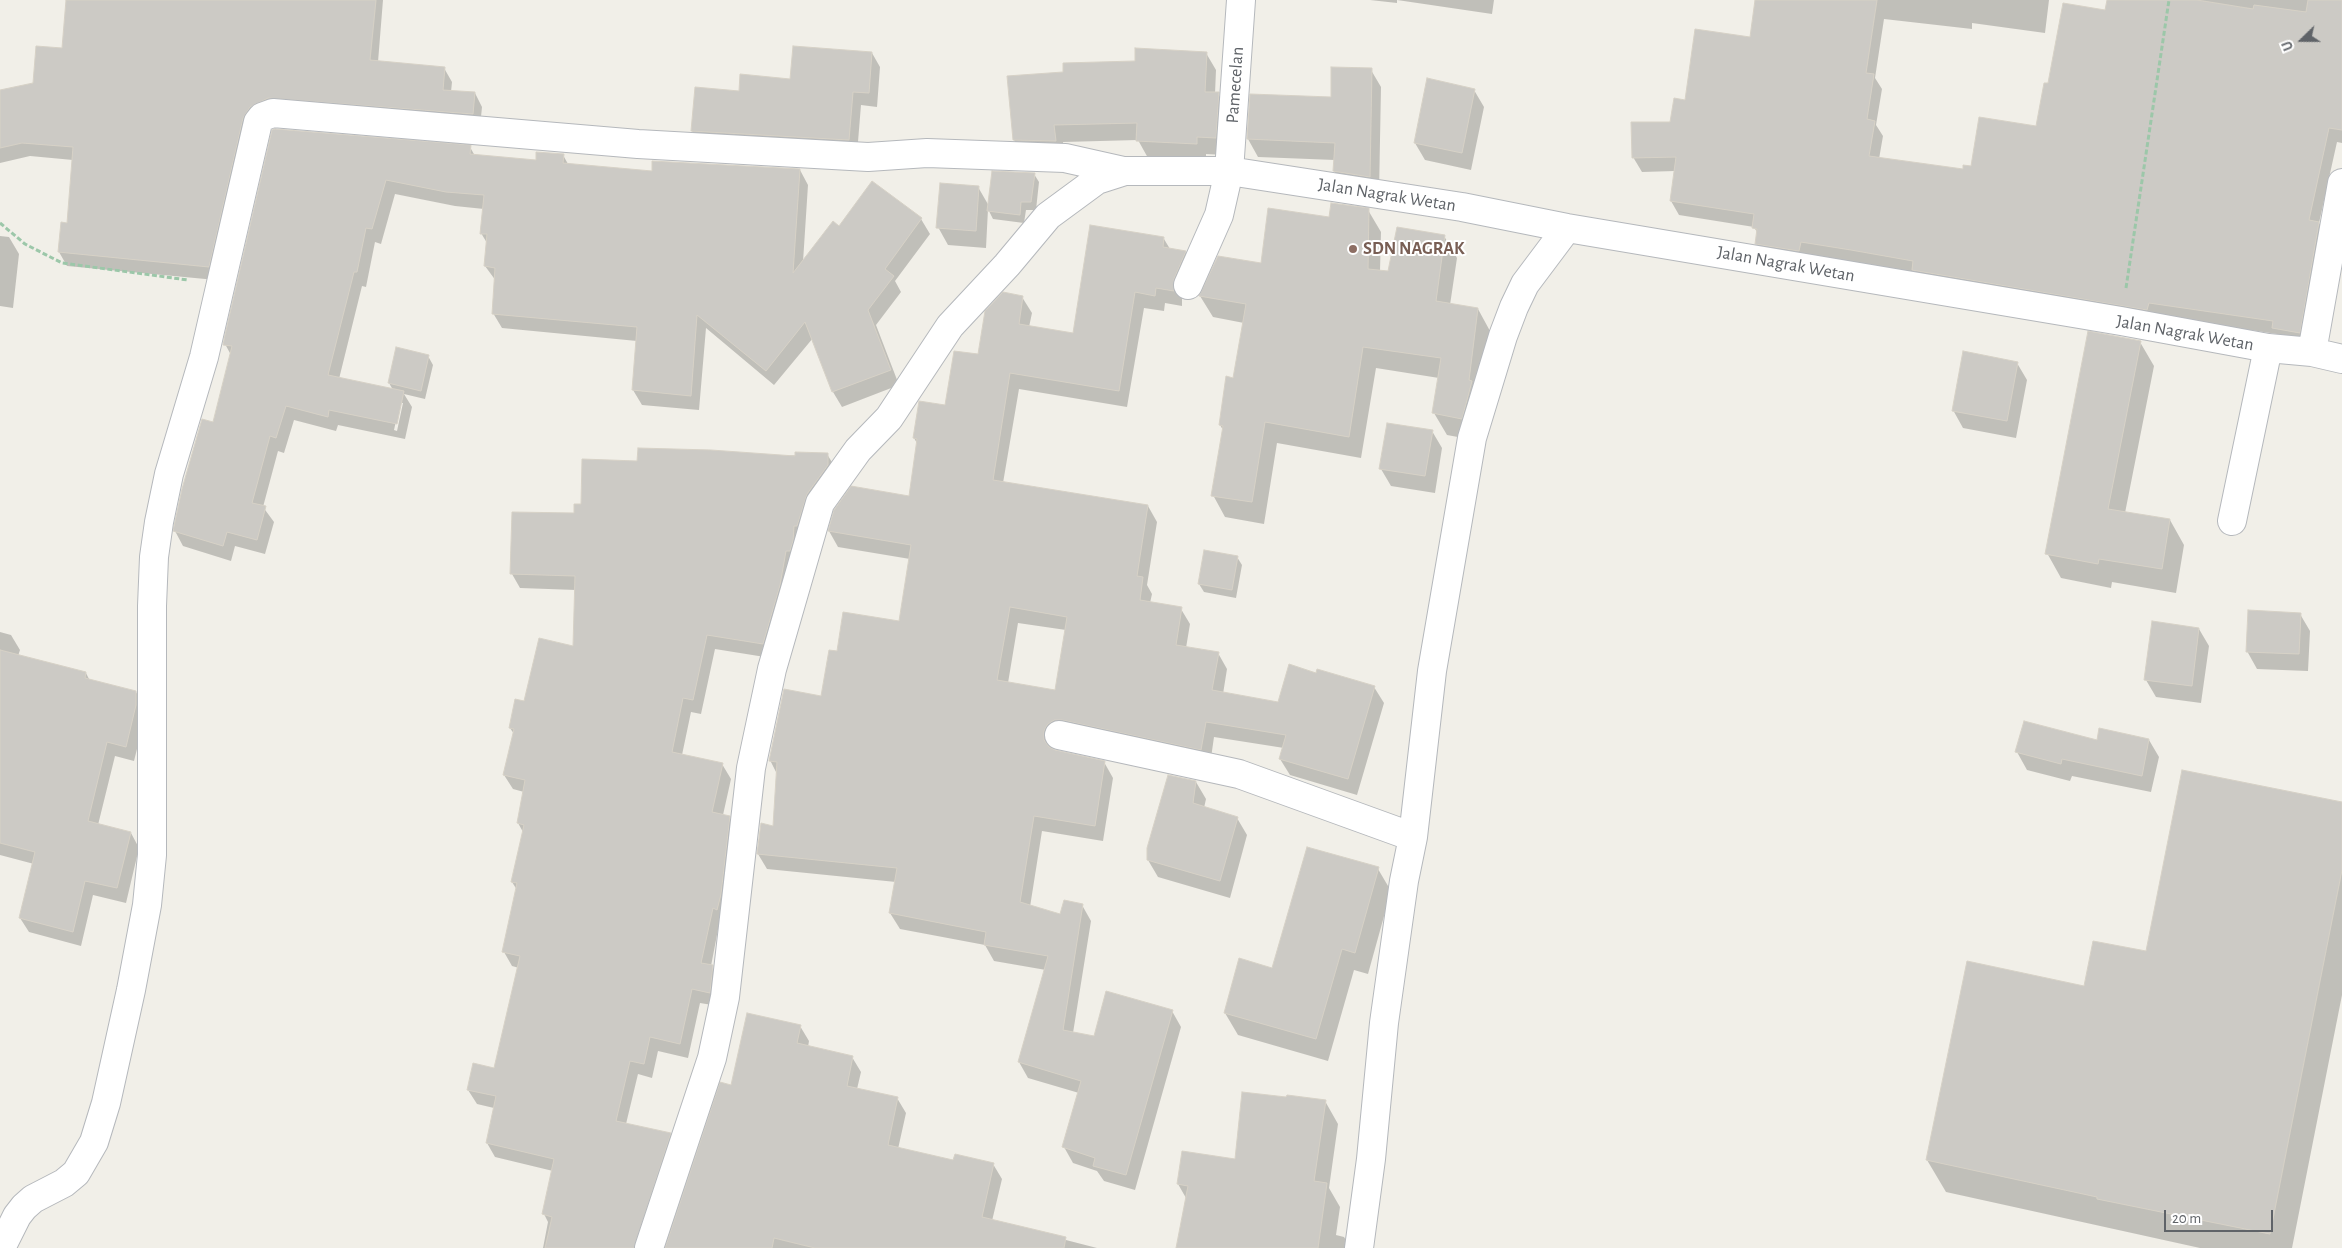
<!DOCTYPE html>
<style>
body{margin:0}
#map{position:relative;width:2342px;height:1248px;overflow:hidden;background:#f1efe8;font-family:"Alegreya Sans",sans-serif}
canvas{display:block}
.north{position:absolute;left:2277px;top:15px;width:50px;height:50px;-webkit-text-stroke:4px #fff;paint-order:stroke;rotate:248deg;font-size:14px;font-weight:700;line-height:20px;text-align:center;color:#5f6368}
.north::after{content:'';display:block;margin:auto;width:18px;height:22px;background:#5f6368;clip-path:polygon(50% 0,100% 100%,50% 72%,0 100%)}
.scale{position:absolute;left:2164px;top:1210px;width:109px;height:22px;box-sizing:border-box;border:2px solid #5f6368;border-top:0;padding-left:6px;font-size:15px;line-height:18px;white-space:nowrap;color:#5f6368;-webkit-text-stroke:4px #fff;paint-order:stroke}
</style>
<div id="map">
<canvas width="2342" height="1248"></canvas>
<div class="north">U</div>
<div class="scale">20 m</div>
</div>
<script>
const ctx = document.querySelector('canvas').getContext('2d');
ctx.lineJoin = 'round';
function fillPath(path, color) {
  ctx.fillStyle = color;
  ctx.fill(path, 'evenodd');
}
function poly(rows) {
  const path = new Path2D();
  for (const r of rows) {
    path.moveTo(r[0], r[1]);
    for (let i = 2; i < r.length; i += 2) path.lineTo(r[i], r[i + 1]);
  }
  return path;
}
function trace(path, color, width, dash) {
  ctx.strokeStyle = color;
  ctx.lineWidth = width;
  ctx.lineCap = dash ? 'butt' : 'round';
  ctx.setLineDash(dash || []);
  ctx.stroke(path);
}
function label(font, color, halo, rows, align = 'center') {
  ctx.font = font + ' "Alegreya Sans",sans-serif';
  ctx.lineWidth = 4;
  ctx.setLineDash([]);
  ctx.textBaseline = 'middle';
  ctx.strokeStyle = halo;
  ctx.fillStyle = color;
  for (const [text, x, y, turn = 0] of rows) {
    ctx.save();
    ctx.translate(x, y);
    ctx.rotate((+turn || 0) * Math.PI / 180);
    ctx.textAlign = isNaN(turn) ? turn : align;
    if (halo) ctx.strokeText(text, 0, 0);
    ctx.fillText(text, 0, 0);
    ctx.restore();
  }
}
const shadow = poly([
 [67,0,383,0,378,62,444,68,452,82,451,92,475,93,482,107,480,127,264,116,216,280,67,266,59,252,62,224,68,224,73,160,30,156,0,163,0,91,34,84,63,49],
 [1370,0,1494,0,1492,14,1397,0,1397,3],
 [1757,0,2049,0,2045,33,1972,23,1972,29,1884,19,1875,78,1882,89,1876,125,1883,136,1879,159,1964,170,1972,168,2037,127,2049,85,2106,11,2108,0,2342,0,2342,143,2337,142,2319,223,2327,237,2307,346,2282,342,2277,334,1765,258,1756,243,1758,234,1754,227,1679,215,1671,201,1675,171,1642,172,1633,157,1671,124,1686,101,1751,39],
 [872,53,880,67,877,107,861,105,857,154,701,145,692,131,740,93,791,81],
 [1206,53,1216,70,1215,94,1218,94,1228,111,1225,155,1206,154,1206,161,1148,158,1138,140,1063,142,1065,158,1024,158,1014,140,1008,77,1065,73],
 [1371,70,1381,87,1379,194,1344,188,1334,171,1335,160,1258,157,1248,139,1251,95,1332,98],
 [1474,90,1484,107,1471,170,1425,160,1415,143],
 [273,131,470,147,475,156,537,161,563,155,568,164,653,173,800,170,808,185,803,262,840,228,921,219,930,234,895,281,901,292,876,325,899,385,842,407,833,392,813,338,774,385,706,328,699,410,642,405,633,390,637,341,502,328,493,313,496,281,485,266,487,243,481,233,484,209,455,206,395,194,381,244,375,242,366,287,362,286,339,379,393,390,389,383,428,356,433,365,425,399,404,394,412,407,405,439,338,425,336,431,294,420,284,453,278,451,263,507,274,522,265,554,235,546,231,561,183,546,175,531,214,424,231,355,225,344],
 [400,403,403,403,397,431,394,430],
 [1034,174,1039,182,1036,210,1026,210,1024,223,993,219,988,209,986,248,948,245,938,227,978,187,989,206],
 [1368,210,1381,232,1380,271,1389,272,1444,236,1457,258,1450,305,1478,309,1490,331,1474,440,1447,435,1434,413,1439,378,1376,368,1361,458,1277,443,1264,524,1225,517,1213,495,1223,430,1220,425,1234,379,1244,323,1213,317,1200,296,1262,265,1331,219],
 [0,236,9,237,19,254,13,308,0,306],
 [1164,239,1170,249,1185,252,1194,267,1182,295,1182,306,1165,303,1164,311,1144,308,1127,407,1019,389,1003,483,1148,506,1157,522,1147,585,1152,594,1150,603,1181,609,1190,624,1186,648,1218,653,1227,669,1223,694,1279,703,1317,674,1374,687,1384,703,1357,795,1290,775,1280,759,1284,748,1214,737,1210,765,1056,741,1052,748,1052,750,1104,762,1113,778,1103,841,1042,831,1030,907,1061,915,1082,905,1091,921,1073,1033,1094,1038,1172,1011,1181,1027,1135,1190,1104,1181,1097,1171,1073,1163,1064,1147,1079,1093,1028,1078,1019,1062,1046,970,994,961,985,945,900,929,890,913,896,882,767,869,758,854,774,827,777,774,770,760,822,697,838,653,900,622,910,559,838,547,829,531,835,510,910,497,918,445,914,438,946,407,979,356,1022,297,1032,313,1029,327,1074,334],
 [1018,623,1066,630,1056,691,1008,683],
 [2140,342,2154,366,2125,513,2170,520,2184,545,2176,593,2112,582,2111,588,2061,578,2047,553],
 [2017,363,2027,380,2016,438,1963,428,1953,410],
 [1432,431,1442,448,1435,493,1391,486,1381,469],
 [827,454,836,469,771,658,715,649,701,714,691,712,682,755,722,764,731,779,723,815,729,817,737,831,711,966,720,981,718,1006,700,1003,688,1058,658,1051,652,1078,638,1074,626,1124,670,1134,678,1148,645,1248,543,1248,548,1222,544,1214,553,1171,495,1157,487,1143,494,1108,477,1104,468,1090,495,1069,519,968,512,966,504,952,517,890,512,882,523,832,518,823,524,792,513,789,504,775,514,734,510,728,525,702,574,647,576,590,520,588,512,574,575,515,582,505,638,462],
 [1237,557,1242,565,1236,598,1204,592,1199,584],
 [2300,614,2310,631,2308,671,2257,669,2247,651],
 [2199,629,2209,646,2201,703,2156,697,2146,680],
 [0,632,11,635,20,650,18,656,86,673,90,681,136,692,144,707,144,721,134,761,115,756,98,825,131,833,139,848,126,903,93,895,81,946,29,932,20,918,34,864,0,855],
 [2149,740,2159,757,2151,792,2072,776,2070,781,2027,770,2017,752,2098,742],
 [1196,782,1206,799,1204,808,1237,818,1247,835,1230,898,1158,877,1148,860],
 [2342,804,2342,995,2292,1248,2200,1248,1946,1192,1927,1160,2085,988,2147,953],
 [1378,869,1391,891,1368,974,1354,970,1328,1061,1238,1035,1225,1013],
 [800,1026,809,1041,808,1047,852,1057,861,1072,857,1089,897,1098,906,1113,898,1149,954,1162,993,1164,1002,1179,992,1221,1097,1248,672,1248,732,1086],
 [1287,1098,1325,1101,1338,1124,1329,1188,1340,1207,1336,1235,1344,1237,1351,1248,1177,1248,1186,1198,1178,1184,1236,1160]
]);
const building = poly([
 [66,0,376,0,370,60,445,67,443,90,475,92,473,114,268,98,250,107,243,118,209,267,58,252,61,222,67,223,73,147,22,143,0,148,0,90,33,83,36,46,62,48,66,0],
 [1755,0,1877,0,1866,73,1874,74,1867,119,1875,121,1869,156,1963,169,1963,165,1971,166,1979,117,2036,126,2044,83,2048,83,2063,3,2105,10,2107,0,2197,0,2253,9,2254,5,2306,12,2308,0,2342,0,2342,130,2329,128,2309,220,2319,222,2300,333,2272,328,2273,321,2149,303,2147,310,1912,270,1913,261,1851,250,1801,242,1799,251,1755,244,1757,229,1752,228,1754,214,1670,201,1676,157,1632,158,1631,122,1670,122,1674,98,1685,100,1695,29,1750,37,1755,0],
 [793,46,872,52,869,93,853,92,849,140,691,131,695,87,739,91,740,74,790,79,793,46],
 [1135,48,1207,52,1205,92,1219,92,1216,138,1197,137,1197,144,1136,141,1137,123,1054,125,1056,141,1013,140,1007,76,1063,72,1063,63,1135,61,1135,48],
 [1331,67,1372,68,1370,177,1333,171,1335,143,1247,139,1250,94,1331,97,1331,67],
 [1427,78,1475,89,1462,153,1414,143,1427,78],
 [275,129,471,145,470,154,536,160,536,152,564,154,563,163,652,171,652,161,800,169,793,273,833,221,839,226,872,181,922,218,885,269,894,276,868,310,891,370,832,392,805,322,766,371,697,315,691,396,632,390,637,327,492,314,495,268,484,266,487,234,480,234,484,195,446,192,386,180,372,229,366,228,357,272,354,272,328,375,404,391,397,424,329,410,328,417,286,406,276,438,270,436,252,503,266,506,257,540,227,532,223,546,173,531,182,489,202,419,213,422,232,346,223,345,225,335,272,130,275,129],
 [992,171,1035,173,1031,202,1021,202,1020,215,987,211,992,171],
 [940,183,979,186,976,231,936,228,940,183],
 [1331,203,1369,208,1368,269,1388,271,1397,227,1445,235,1436,301,1478,308,1469,380,1472,381,1462,419,1432,413,1441,358,1363,347,1349,437,1265,422,1252,502,1211,496,1223,426,1219,425,1226,376,1233,378,1246,304,1199,296,1218,256,1261,263,1268,208,1329,217,1331,203],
 [1090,225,1164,237,1163,247,1186,251,1174,279,1174,291,1156,288,1155,296,1135,292,1119,391,1010,373,993,480,1148,505,1137,576,1143,577,1140,600,1182,607,1176,645,1219,652,1212,690,1278,702,1289,664,1316,673,1317,669,1375,686,1348,779,1279,759,1286,735,1206,722,1201,750,1062,720,1054,720,1047,725,1044,731,1044,740,1049,747,1055,750,1105,761,1095,826,1034,816,1020,902,1060,914,1064,900,1083,904,1063,1030,1094,1036,1106,991,1173,1010,1126,1175,1093,1166,1095,1158,1062,1147,1081,1081,1018,1062,1048,956,984,945,986,932,889,913,897,868,757,854,761,823,773,826,777,762,769,761,784,689,821,696,829,650,837,651,843,612,899,621,911,545,828,531,834,510,851,486,909,496,917,439,913,438,919,401,945,405,954,351,978,354,985,311,1003,292,1023,296,1019,324,1073,333,1090,225],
 [1010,607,1067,617,1055,690,997,680,1010,607],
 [2088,331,2141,341,2108,509,2170,519,2162,569,2099,559,2098,564,2045,554,2088,331],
 [396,347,429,355,421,391,388,383,396,347],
 [1963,351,2018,362,2007,421,1952,411,1963,351],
 [1387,423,1433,430,1425,476,1379,469,1387,423],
 [638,448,711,450,795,456,795,452,828,453,828,465,807,494,797,526,794,526,793,541,790,551,786,551,780,585,763,644,707,635,693,700,683,698,672,752,723,763,712,812,730,816,721,894,717,910,713,908,701,963,713,965,710,993,692,989,680,1044,650,1037,644,1064,630,1061,616,1121,671,1133,634,1248,545,1248,552,1217,542,1214,554,1159,486,1143,496,1096,467,1090,473,1063,494,1068,520,956,502,952,517,883,511,882,524,825,517,823,525,780,503,775,514,729,509,728,515,699,524,701,539,638,573,646,575,576,510,574,512,512,574,513,574,504,581,504,582,459,637,461,638,448],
 [1204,550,1238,556,1232,590,1198,584,1204,550],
 [2248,610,2301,613,2299,654,2246,652,2248,610],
 [2152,621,2199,628,2192,686,2144,680,2152,621],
 [0,650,86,672,85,678,136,691,136,705,126,747,107,742,88,821,131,832,117,888,85,881,73,932,19,918,35,852,0,843,0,650],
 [2024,721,2097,740,2099,728,2149,739,2142,776,2062,759,2061,764,2015,752,2024,721],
 [2182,770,2342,802,2342,870,2270,1234,2097,1199,2097,1197,1926,1160,1967,961,2084,986,2093,941,2146,951,2182,770],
 [1168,775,1196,781,1193,803,1238,817,1220,881,1147,860,1147,848,1168,775],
 [1307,847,1379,867,1355,953,1342,949,1316,1039,1224,1013,1239,958,1272,968,1307,847],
 [747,1013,801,1025,797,1043,853,1056,847,1086,898,1097,888,1145,953,1160,955,1154,994,1163,982,1217,1066,1237,1064,1248,815,1248,774,1238,772,1248,665,1248,720,1082,731,1085,747,1013],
 [1242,1092,1286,1097,1287,1095,1326,1100,1314,1181,1327,1183,1318,1248,1176,1248,1188,1186,1177,1184,1182,1151,1235,1159,1242,1092]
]);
const path = poly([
 [0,223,25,244,62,263,188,280],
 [2126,288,2169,0]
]);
const minor = poly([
 [1188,285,1219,215,1229,171,1241,0],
 [2312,352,2342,183],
 [2232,521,2268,348],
 [1059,735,1239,774,1413,837],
 [1,1248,17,1216,24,1207,33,1199,64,1183,76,1173,94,1142,106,1103,131,990,147,905,152,855,152,606,154,557,159,522,169,474,204,357,258,122,262,117,273,113,638,144,868,157,927,153,1065,158,1123,171],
 [649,1248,712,1058,725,997,751,768,772,669,820,503,858,450,889,418,950,326,1007,265,1048,216,1097,180,1125,171,1229,171,1462,207,1567,228,2121,321,2268,348,2312,352,2342,359],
 [1359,1248,1371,1159,1384,1023,1404,881,1413,837,1432,671,1472,438,1503,336,1514,307,1525,284,1567,228]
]);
const markers = [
 [1353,249,5,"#8d6e63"]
];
const streetNames = [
 ["Pamecelan",1235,85,-86],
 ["Jalan Nagrak Wetan",1387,195,9],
 ["Jalan Nagrak Wetan",1786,264,10],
 ["Jalan Nagrak Wetan",2185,333,10]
];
const educationNames = [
 ["SDN NAGRAK",1363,249]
];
fillPath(shadow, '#0003');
fillPath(building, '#cccac5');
trace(building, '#d6d1c6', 1);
trace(minor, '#b5b8bc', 30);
trace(path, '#9cc7a9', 3, [5, 2.5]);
trace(minor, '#fff', 28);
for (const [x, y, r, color] of markers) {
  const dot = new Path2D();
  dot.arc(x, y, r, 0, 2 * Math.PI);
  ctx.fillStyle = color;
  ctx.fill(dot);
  trace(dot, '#fff', 2);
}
label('18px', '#5f6368', '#fff', streetNames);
label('bold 18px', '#785e54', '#fff', educationNames, 'left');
</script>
